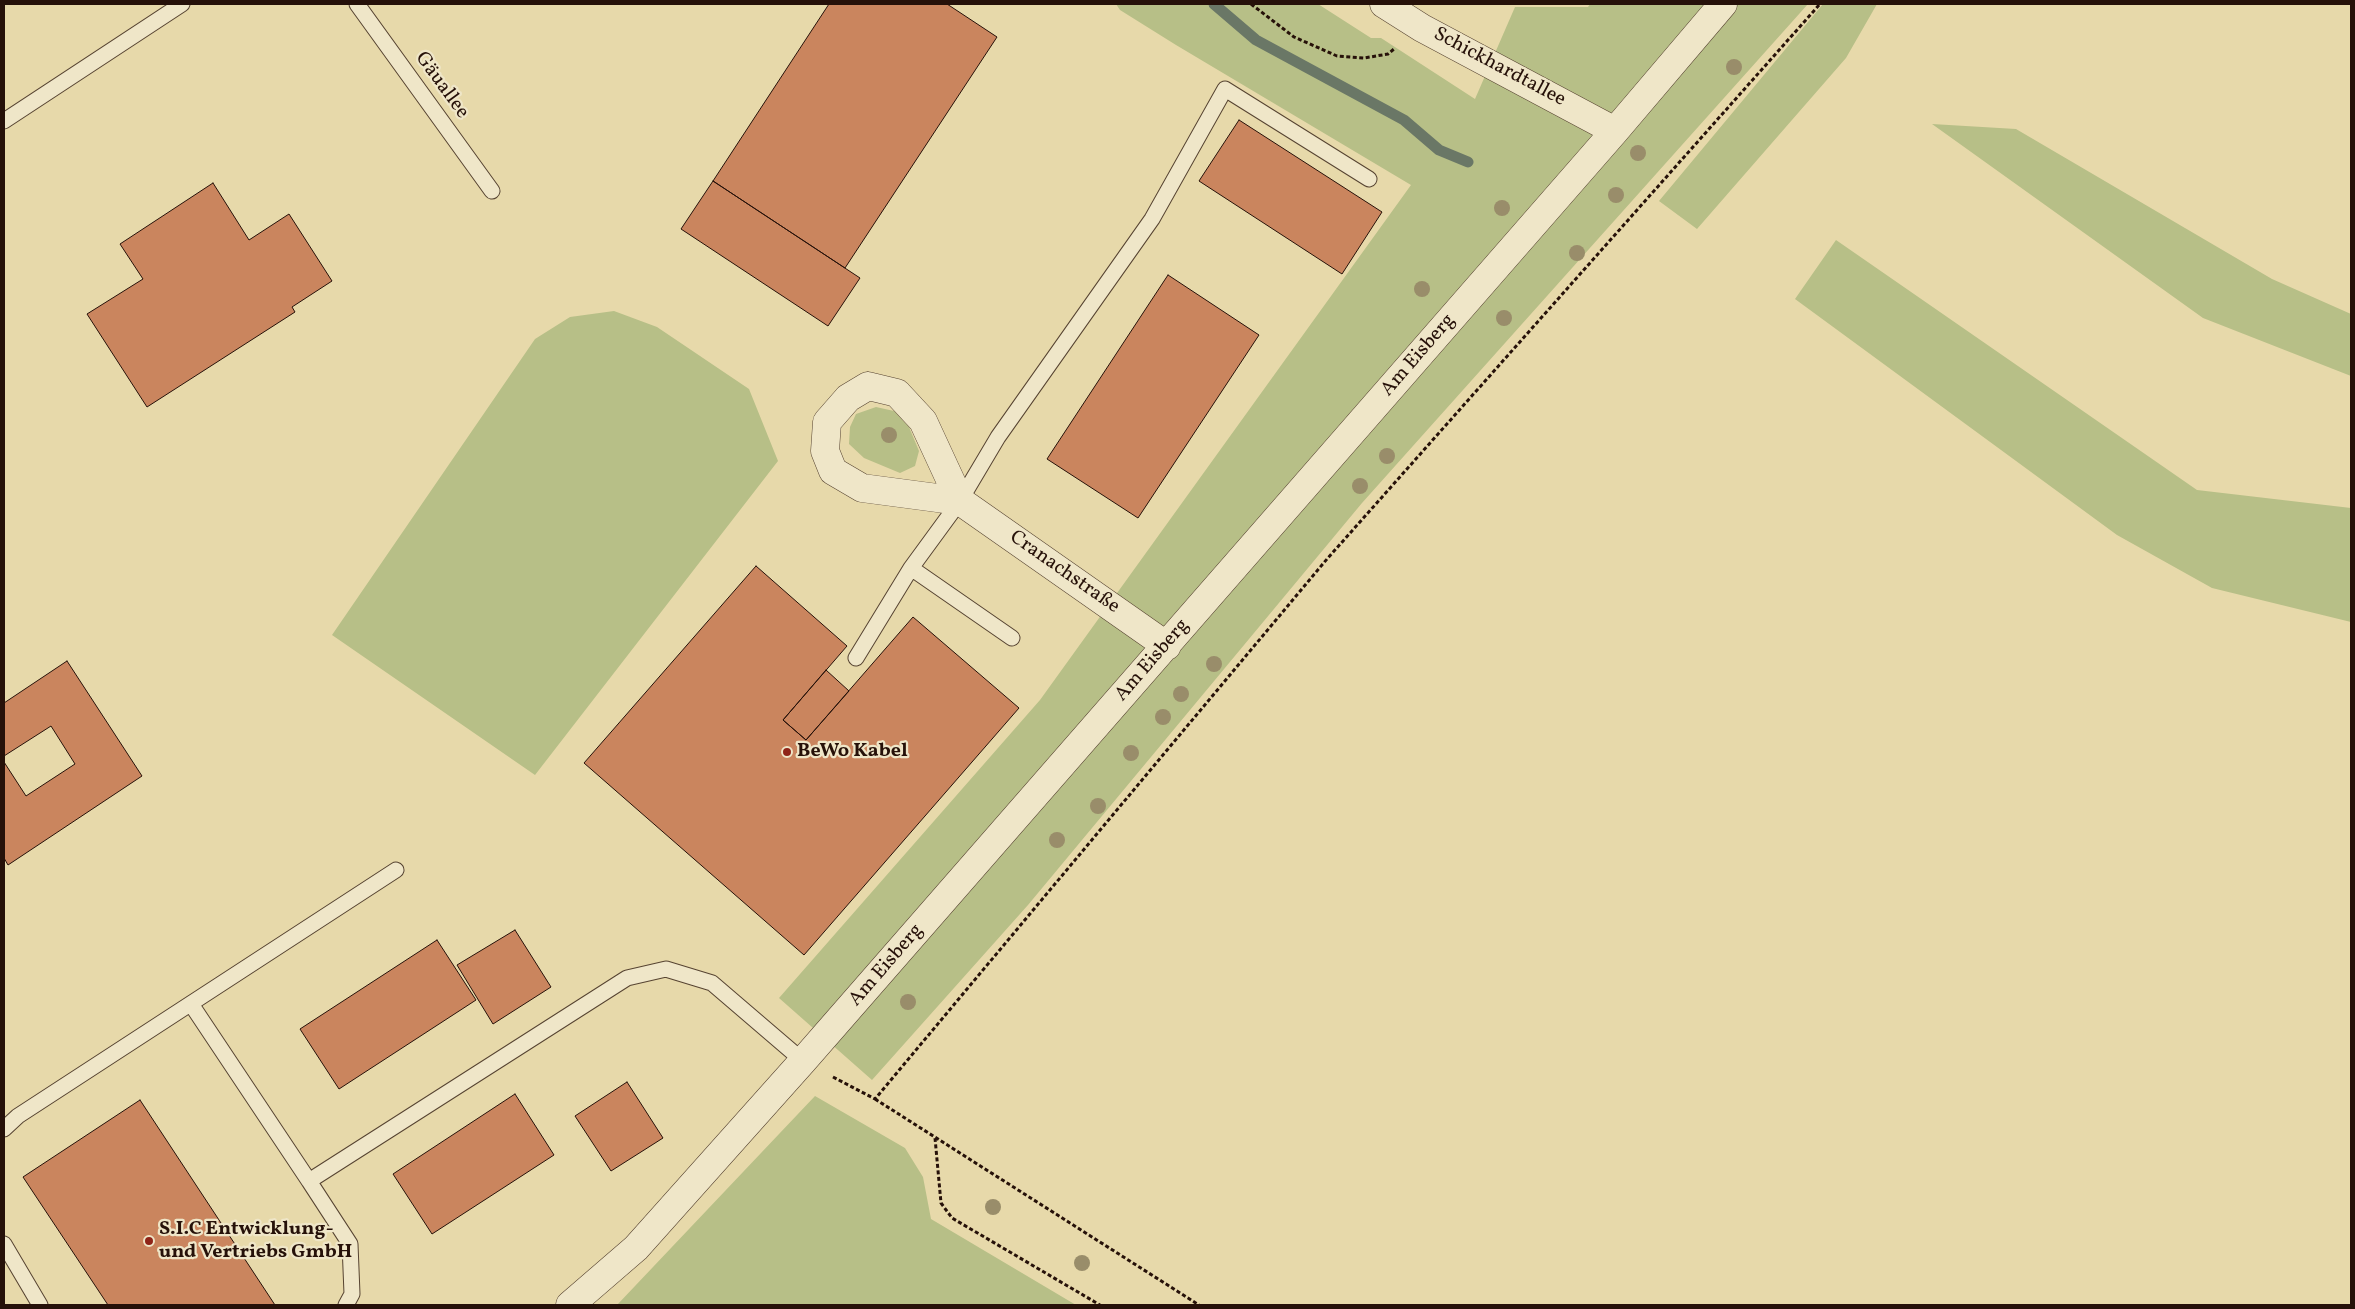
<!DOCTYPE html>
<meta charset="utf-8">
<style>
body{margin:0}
#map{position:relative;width:2355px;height:1309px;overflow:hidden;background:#e7d9aa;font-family:Vollkorn,serif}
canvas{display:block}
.frame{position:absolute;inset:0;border:5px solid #261109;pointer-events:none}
</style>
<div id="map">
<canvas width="2355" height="1309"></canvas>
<div class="frame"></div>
</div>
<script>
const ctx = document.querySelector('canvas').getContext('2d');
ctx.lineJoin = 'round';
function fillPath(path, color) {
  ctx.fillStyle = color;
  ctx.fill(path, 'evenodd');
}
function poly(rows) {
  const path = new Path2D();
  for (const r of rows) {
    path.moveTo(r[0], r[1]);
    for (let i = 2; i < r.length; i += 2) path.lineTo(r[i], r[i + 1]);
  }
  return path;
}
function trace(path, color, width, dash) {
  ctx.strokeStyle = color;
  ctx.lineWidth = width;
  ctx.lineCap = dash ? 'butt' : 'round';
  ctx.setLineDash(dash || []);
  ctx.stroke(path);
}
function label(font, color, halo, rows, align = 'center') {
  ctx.font = font + ' Vollkorn,serif';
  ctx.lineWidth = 4.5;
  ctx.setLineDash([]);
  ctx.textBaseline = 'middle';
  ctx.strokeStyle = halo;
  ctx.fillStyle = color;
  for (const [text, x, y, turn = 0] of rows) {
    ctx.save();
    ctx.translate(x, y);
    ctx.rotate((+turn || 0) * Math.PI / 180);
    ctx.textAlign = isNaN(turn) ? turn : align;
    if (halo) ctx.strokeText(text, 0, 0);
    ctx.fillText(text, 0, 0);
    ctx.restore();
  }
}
const green = poly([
 [1116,4,1318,4,1371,38,1381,38,1475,99,1515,7,1588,7,1590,4,1808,4,1362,503,1028,905,872,1080,779,998,1040,700,1411,185,1176,45,1120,10],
 [1823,4,1877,4,1846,58,1697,229,1659,201],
 [1932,124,2016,129,2272,279,2351,314,2351,376,2203,318],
 [1836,240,2197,490,2351,508,2351,622,2212,588,2117,535,1795,299],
 [614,311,657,327,749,389,778,461,535,775,332,635,535,339,570,317],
 [876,407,894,411,909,427,919,451,915,466,900,473,864,458,849,444,850,427,856,414],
 [815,1096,905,1148,923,1177,931,1219,1076,1305,617,1305]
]);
const stream = poly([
 [1214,4,1256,40,1404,120,1439,150,1468,162]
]);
const building = poly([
 [829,4,947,4,997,37,845,268,713,181,829,4],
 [1239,120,1382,212,1342,274,1199,181,1239,120],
 [713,181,860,278,828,326,681,229,713,181],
 [213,183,249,240,289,214,332,281,292,307,295,312,147,407,87,314,143,279,120,244,213,183],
 [1168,275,1259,335,1138,518,1047,459,1168,275],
 [756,566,847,646,783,720,806,740,913,617,1019,708,804,955,584,763,756,566],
 [67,661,142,776,8,865,4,858,4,762,26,796,75,764,51,726,4,756,4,703,67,661],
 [826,670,849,691,806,740,783,720,826,670],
 [515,930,551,987,493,1024,457,965,515,930],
 [437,940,476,1000,339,1089,300,1029,437,940],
 [627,1082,663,1138,611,1171,575,1116,627,1082],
 [515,1094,554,1155,432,1234,393,1174,515,1094],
 [140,1100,275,1305,108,1305,23,1177,140,1100]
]);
const path = poly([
 [1251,4,1294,37,1337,56,1364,58,1388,54,1394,49],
 [833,1077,875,1099,1327,559,1820,4],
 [875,1099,1199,1305],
 [935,1138,941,1203,952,1218,1100,1305]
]);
const lane = poly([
 [357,4,492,191],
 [4,121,182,4],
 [911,568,1012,638],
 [856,658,911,568,960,501,998,437,1152,219,1225,89,1369,179],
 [191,1004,309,1181],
 [4,1129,18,1116,396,870],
 [4,1244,40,1305],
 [346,1305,352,1294,350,1244,309,1181,627,978,666,969,712,983,803,1061]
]);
const street = poly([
 [1384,4,1422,28,1615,131],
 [868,386,897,393,923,421,960,501,862,488,833,471,825,451,827,422,848,398,868,386],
 [960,501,1167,646],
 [570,1305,636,1248,803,1061,1615,131,1723,4]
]);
const trees = [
 [1734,67],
 [1638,153],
 [1616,195],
 [1502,208],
 [1577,253],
 [1422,289],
 [1504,318],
 [889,435],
 [1387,456],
 [1360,486],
 [1214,664],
 [1181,694],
 [1163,717],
 [1131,753],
 [1098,806],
 [1057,840],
 [908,1002],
 [993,1207],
 [1082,1263]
];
const markers = [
 [787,752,5,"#8f2418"],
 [149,1241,5,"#8f2418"]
];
const streetNames = [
 ["Schickhardtallee",1499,68,28],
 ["Gäuallee",441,86,54],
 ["Am Eisberg",1419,356,-49],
 ["Cranachstraße",1064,573,35],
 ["Am Eisberg",1153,661,-49],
 ["Am Eisberg",887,966,-49]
];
const poiNames = [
 ["BeWo Kabel",797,752],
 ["S.I.C Entwicklung-",159,1230],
 ["und Vertriebs GmbH",159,1253]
];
fillPath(green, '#b7bf87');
trace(stream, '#6a7766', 11);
fillPath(building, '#ca855e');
trace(building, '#261109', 1);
trace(lane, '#564331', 17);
trace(street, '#564331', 29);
trace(path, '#261109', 3, [4, 2.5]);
trace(lane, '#efe6c8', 15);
trace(street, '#efe6c8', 28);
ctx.fillStyle = '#998d6a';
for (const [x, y] of trees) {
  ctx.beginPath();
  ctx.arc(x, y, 8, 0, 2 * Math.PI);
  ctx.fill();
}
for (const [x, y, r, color] of markers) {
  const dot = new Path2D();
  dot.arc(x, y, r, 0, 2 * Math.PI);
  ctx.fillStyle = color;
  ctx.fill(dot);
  trace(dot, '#efe6c8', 2);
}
label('20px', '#261109', '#efe6c8', streetNames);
label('bold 20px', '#261109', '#efe6c8', poiNames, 'left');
</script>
